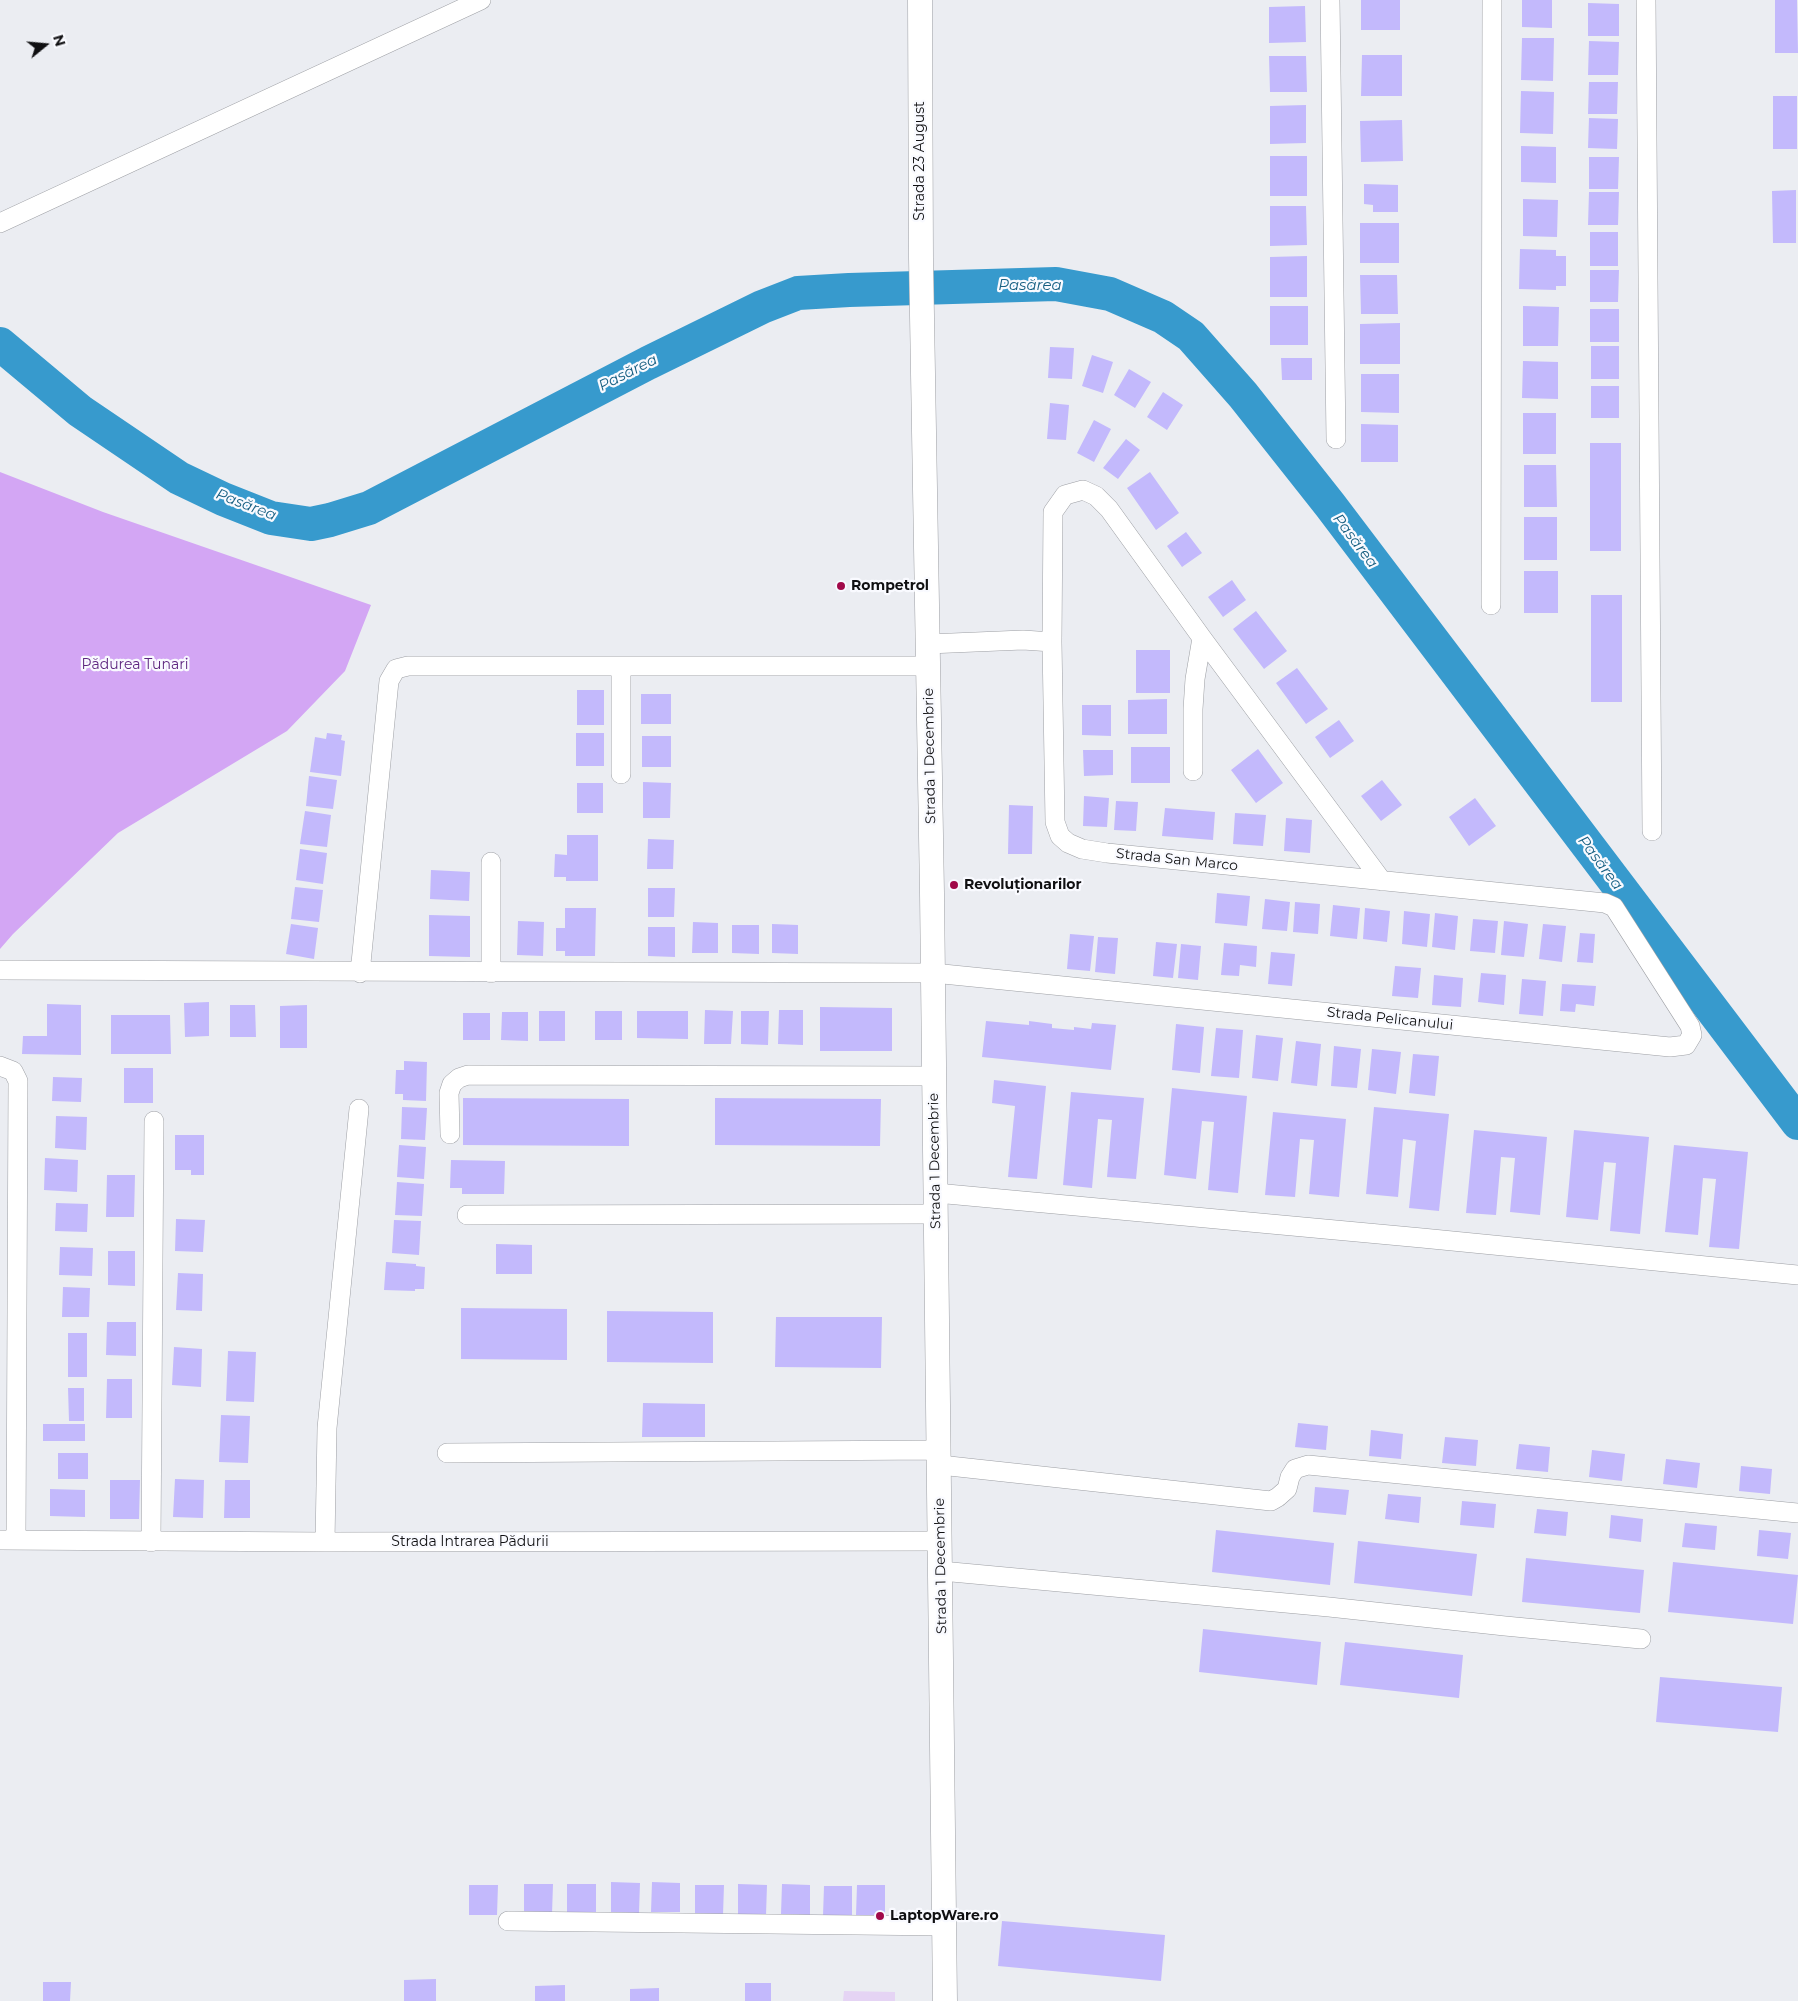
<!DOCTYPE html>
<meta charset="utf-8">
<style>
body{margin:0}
#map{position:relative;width:1798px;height:2001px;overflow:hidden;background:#ebedf2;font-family:Montserrat,sans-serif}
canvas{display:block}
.north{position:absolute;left:20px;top:20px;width:50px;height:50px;-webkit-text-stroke:4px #f9faff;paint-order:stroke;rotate:73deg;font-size:14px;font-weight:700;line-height:20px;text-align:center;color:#101012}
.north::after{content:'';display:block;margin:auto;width:18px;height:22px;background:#101012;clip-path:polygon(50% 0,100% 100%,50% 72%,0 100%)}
</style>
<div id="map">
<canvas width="1798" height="2001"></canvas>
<div class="north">N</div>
</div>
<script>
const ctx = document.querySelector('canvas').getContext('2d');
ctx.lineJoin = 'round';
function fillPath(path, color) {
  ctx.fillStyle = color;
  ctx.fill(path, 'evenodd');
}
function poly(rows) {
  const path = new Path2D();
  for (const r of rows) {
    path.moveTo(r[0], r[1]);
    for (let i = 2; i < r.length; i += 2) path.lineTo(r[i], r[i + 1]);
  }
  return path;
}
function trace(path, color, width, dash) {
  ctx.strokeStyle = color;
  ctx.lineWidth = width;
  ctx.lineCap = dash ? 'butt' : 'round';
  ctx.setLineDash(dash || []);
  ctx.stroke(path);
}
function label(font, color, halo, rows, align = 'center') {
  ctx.font = font + ' Montserrat,sans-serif';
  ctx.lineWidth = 4.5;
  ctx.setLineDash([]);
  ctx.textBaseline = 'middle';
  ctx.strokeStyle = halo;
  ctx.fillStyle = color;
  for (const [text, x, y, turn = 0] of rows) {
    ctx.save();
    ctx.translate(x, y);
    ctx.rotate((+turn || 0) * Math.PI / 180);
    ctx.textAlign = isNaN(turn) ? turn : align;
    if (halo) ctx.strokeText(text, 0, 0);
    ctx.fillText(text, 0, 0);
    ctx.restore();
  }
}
const green = poly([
 [844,1991,895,1992,895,2001,843,2001]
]);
const forest = poly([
 [0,472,103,512,371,605,345,671,287,731,118,833,13,934,0,949]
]);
const river = poly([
 [0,344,80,411,179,478,223,499,271,518,311,524,330,520,369,508,648,363,762,307,798,293,849,290,1056,284,1110,294,1163,317,1191,336,1243,395,1330,505,1798,1123]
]);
const building = poly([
 [1361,0,1400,0,1400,30,1361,30],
 [1522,0,1552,0,1552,28,1522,27],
 [1775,0,1797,0,1798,53,1775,53],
 [1588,3,1619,4,1619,36,1588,36],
 [1305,6,1306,42,1269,43,1269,7],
 [1522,38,1554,38,1553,81,1521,80],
 [1589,41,1619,42,1618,75,1588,75],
 [1362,55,1402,55,1402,96,1361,96],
 [1269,56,1306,56,1307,92,1270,92],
 [1589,82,1618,82,1617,114,1588,114],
 [1521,91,1554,92,1553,134,1520,133],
 [1773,96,1797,96,1797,149,1773,149],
 [1306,105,1306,143,1270,144,1270,106],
 [1589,118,1618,119,1617,149,1588,148],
 [1402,120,1403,161,1361,162,1360,121],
 [1521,146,1556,147,1556,183,1521,182],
 [1270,156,1307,156,1307,196,1270,196],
 [1589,157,1619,157,1618,189,1589,189],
 [1364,184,1398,185,1398,212,1373,212,1373,205,1364,204],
 [1796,190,1796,243,1773,243,1772,191],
 [1589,192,1619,192,1618,225,1588,225],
 [1523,199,1558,200,1557,237,1523,236],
 [1270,206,1306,206,1307,245,1270,246],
 [1360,223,1399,223,1399,263,1360,263],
 [1590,232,1618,232,1618,266,1590,266],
 [1520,249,1556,250,1556,256,1566,256,1566,286,1556,286,1556,290,1519,289],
 [1307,256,1307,297,1270,297,1270,257],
 [1590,270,1619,270,1618,302,1590,302],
 [1360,275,1397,275,1398,314,1361,314],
 [1270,306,1308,306,1308,345,1270,345],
 [1523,306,1559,307,1558,346,1523,346],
 [1590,309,1619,309,1619,342,1590,342],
 [1400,323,1400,364,1360,364,1360,324],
 [1591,346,1619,346,1619,379,1591,379],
 [1050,347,1074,348,1072,379,1048,378],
 [1092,355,1113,362,1103,393,1082,386],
 [1281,358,1312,358,1312,380,1282,380],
 [1523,361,1558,362,1558,399,1522,398],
 [1129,369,1151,382,1135,408,1114,395],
 [1361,374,1399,374,1399,413,1361,412],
 [1591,386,1619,386,1619,418,1591,418],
 [1163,392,1183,405,1167,430,1147,417],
 [1050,403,1069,405,1066,440,1047,439],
 [1523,413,1556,413,1556,454,1523,454],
 [1094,420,1111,429,1094,462,1077,453],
 [1361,424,1398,425,1398,462,1361,462],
 [1126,439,1140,450,1118,479,1103,468],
 [1590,443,1621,443,1621,551,1590,551],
 [1524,465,1556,465,1557,507,1524,507],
 [1150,472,1179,513,1156,530,1127,488],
 [1524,517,1557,517,1557,560,1524,560],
 [1186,532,1202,553,1182,567,1167,546],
 [1524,571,1558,571,1558,613,1524,613],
 [1232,580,1246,600,1223,617,1208,597],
 [1591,595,1622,595,1622,702,1591,702],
 [1256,611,1287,651,1264,669,1233,629],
 [1136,650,1170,650,1170,693,1136,693],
 [1297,668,1328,709,1306,724,1276,683],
 [577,690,604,690,604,725,577,725],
 [641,694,671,694,671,724,641,724],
 [1167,699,1167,734,1128,734,1128,700],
 [1082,705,1111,705,1111,736,1082,735],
 [1339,720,1354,741,1330,758,1315,737],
 [327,733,342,735,341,740,345,741,341,776,310,772,315,737,326,739],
 [576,733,604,733,604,766,576,766],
 [642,736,671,736,671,767,642,767],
 [1131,747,1170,747,1170,783,1131,783],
 [1258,749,1283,783,1256,803,1231,770],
 [1083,750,1113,750,1113,775,1084,776],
 [309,776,337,780,333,809,306,806],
 [1382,780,1402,805,1381,821,1361,796],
 [643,782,671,783,670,818,643,818],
 [577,783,603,783,603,813,577,813],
 [1084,796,1109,798,1107,827,1083,826],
 [1475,798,1496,826,1469,846,1449,817],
 [1116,801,1138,802,1136,831,1114,830],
 [1009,805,1033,806,1032,854,1008,854],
 [1165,808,1215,812,1213,840,1162,836],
 [305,811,331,815,327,847,300,844],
 [1235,813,1266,815,1263,846,1233,844],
 [1286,818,1312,820,1310,853,1284,851],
 [567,835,598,835,598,881,566,881,566,877,554,877,555,854,567,855],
 [648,839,674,840,673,869,647,869],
 [300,849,327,853,323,884,296,880],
 [431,870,470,872,469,901,430,899],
 [295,887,323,890,319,922,291,919],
 [648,888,675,888,674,917,648,917],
 [1217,893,1250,896,1247,926,1215,923],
 [1265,899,1290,902,1287,931,1262,929],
 [1295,902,1320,904,1318,934,1293,932],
 [1333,905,1360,908,1357,939,1330,936],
 [565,908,596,908,595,956,565,956,565,951,556,951,556,928,565,928],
 [1365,908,1390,911,1387,942,1363,939],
 [1404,911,1430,914,1427,947,1402,944],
 [1435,913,1458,916,1455,950,1432,947],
 [429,915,470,916,470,957,429,956],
 [1473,919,1498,921,1495,953,1470,951],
 [518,921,544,922,543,956,517,955],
 [1504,921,1528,924,1524,957,1501,955],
 [693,922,718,923,718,953,692,953],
 [291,924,318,928,314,959,286,954],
 [772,924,798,925,798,954,772,953],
 [1543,924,1566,926,1562,962,1539,959],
 [732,925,759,925,759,954,732,953],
 [648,927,675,927,675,957,648,956],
 [1580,933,1595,934,1593,963,1577,962],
 [1070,934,1094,936,1090,971,1067,969],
 [1098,937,1118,938,1115,974,1095,972],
 [1156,942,1177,944,1173,978,1153,976],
 [1224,943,1257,946,1256,967,1240,965,1239,976,1221,975],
 [1181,944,1201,946,1198,980,1178,978],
 [1271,952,1295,954,1292,986,1268,984],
 [1395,966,1421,968,1418,998,1392,996],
 [1481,973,1506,975,1504,1005,1478,1002],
 [1434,975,1463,978,1461,1007,1432,1005],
 [1522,979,1546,981,1543,1016,1519,1014],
 [1562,984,1596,986,1594,1006,1576,1004,1575,1012,1560,1011],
 [209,1002,209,1036,185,1037,184,1003],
 [47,1004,81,1005,81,1055,22,1054,23,1036,47,1036],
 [230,1005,255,1005,256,1037,230,1037],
 [307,1005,307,1048,280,1048,280,1006],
 [820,1007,892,1008,892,1051,820,1051],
 [705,1010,733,1011,731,1044,704,1044],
 [779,1010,803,1010,803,1045,778,1044],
 [539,1011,565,1011,565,1041,539,1041],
 [595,1011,622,1011,622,1040,595,1040],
 [637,1011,688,1011,688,1039,637,1038],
 [741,1011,769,1011,768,1045,741,1044],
 [502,1012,528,1012,528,1041,501,1040],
 [463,1013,490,1013,490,1040,463,1040],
 [111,1015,170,1015,171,1054,111,1054],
 [986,1021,1029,1025,1029,1021,1052,1024,1052,1028,1074,1030,1074,1027,1091,1029,1092,1023,1116,1025,1111,1070,982,1057],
 [1176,1024,1204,1027,1200,1073,1172,1070],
 [1216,1028,1243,1030,1239,1078,1211,1076],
 [1256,1035,1283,1038,1278,1081,1252,1078],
 [1296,1041,1321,1044,1317,1086,1291,1083],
 [1334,1046,1361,1049,1357,1088,1331,1086],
 [1372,1049,1401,1052,1396,1094,1368,1090],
 [1413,1054,1439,1056,1435,1096,1409,1093],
 [404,1061,427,1062,426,1101,403,1100,403,1094,395,1094,396,1070,404,1070],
 [124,1068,153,1068,153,1103,124,1103],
 [53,1077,82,1078,81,1102,52,1101],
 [994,1080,1046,1086,1037,1179,1008,1177,1015,1106,992,1103],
 [1172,1088,1247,1096,1238,1193,1208,1190,1214,1122,1202,1121,1196,1179,1164,1175],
 [1071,1092,1144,1098,1136,1179,1107,1177,1112,1120,1098,1119,1092,1188,1063,1185],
 [463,1098,629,1099,629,1146,463,1145],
 [715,1098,881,1099,880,1146,715,1145],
 [402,1107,427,1108,425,1140,401,1139],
 [1374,1107,1449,1114,1439,1211,1409,1208,1416,1141,1403,1139,1398,1197,1366,1194],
 [1273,1112,1346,1119,1339,1197,1309,1194,1314,1140,1300,1139,1295,1197,1265,1195],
 [56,1116,87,1117,86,1150,55,1148],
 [1474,1130,1547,1137,1540,1215,1510,1212,1515,1158,1501,1157,1496,1215,1466,1213],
 [1574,1130,1649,1137,1640,1234,1610,1231,1616,1163,1604,1162,1598,1220,1566,1217],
 [175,1135,204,1135,204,1175,191,1175,191,1170,175,1170],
 [399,1145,426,1147,424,1179,397,1177],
 [1674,1145,1748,1152,1739,1249,1709,1247,1716,1179,1703,1178,1698,1235,1665,1232],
 [45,1158,78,1160,77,1192,44,1190],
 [451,1160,505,1161,504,1194,462,1194,462,1188,450,1188],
 [107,1175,135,1175,134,1217,106,1217],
 [397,1182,424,1184,422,1216,395,1215],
 [56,1203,88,1204,87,1232,55,1231],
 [176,1219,205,1220,203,1252,175,1251],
 [394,1220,421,1221,419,1255,392,1253],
 [496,1244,532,1245,532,1274,496,1274],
 [60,1247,93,1248,92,1276,59,1275],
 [108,1251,135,1251,135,1286,108,1285],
 [386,1262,416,1264,416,1266,425,1267,424,1289,415,1289,415,1291,384,1290],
 [178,1273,203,1274,202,1311,176,1310],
 [63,1287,90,1288,89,1317,62,1317],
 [461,1308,567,1309,567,1360,461,1359],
 [607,1311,713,1312,713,1363,607,1362],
 [776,1317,882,1317,881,1368,775,1367],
 [107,1322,136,1322,136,1356,106,1355],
 [68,1333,87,1333,87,1377,68,1377],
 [174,1347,202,1349,201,1387,172,1385],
 [228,1351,256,1352,254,1402,226,1401],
 [107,1379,132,1379,132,1418,106,1418],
 [68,1388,84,1388,84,1421,69,1421],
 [643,1403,705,1404,705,1437,642,1437],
 [221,1415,250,1416,248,1463,219,1462],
 [1298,1423,1328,1426,1326,1450,1295,1447],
 [43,1424,85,1424,85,1441,43,1441],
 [1371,1430,1403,1434,1401,1459,1369,1456],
 [1445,1437,1478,1440,1476,1466,1442,1463],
 [1519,1444,1550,1447,1548,1472,1516,1469],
 [1592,1450,1625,1454,1622,1481,1589,1477],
 [58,1453,88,1453,88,1479,58,1479],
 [1666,1459,1700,1463,1697,1488,1663,1484],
 [1741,1466,1772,1469,1770,1494,1739,1491],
 [175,1479,204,1480,203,1518,173,1517],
 [110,1480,140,1480,139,1519,110,1519],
 [225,1480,250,1480,250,1518,224,1518],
 [1315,1487,1349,1490,1346,1515,1313,1512],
 [50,1489,85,1490,85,1517,50,1516],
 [1388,1494,1421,1497,1419,1523,1385,1519],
 [1462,1501,1496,1504,1494,1528,1460,1525],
 [1537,1509,1568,1512,1566,1536,1534,1533],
 [1611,1515,1643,1519,1641,1542,1609,1538],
 [1685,1523,1717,1526,1715,1550,1682,1547],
 [1216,1530,1334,1543,1330,1585,1212,1572],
 [1759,1530,1791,1533,1788,1559,1757,1556],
 [1358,1541,1477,1554,1472,1596,1354,1583],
 [1526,1558,1644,1570,1640,1613,1522,1602],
 [1673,1562,1798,1575,1793,1624,1668,1612],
 [1203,1629,1321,1642,1317,1685,1199,1672],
 [1345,1642,1463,1655,1459,1698,1340,1685],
 [1660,1677,1782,1687,1778,1732,1656,1722],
 [611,1882,640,1883,639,1913,611,1912],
 [652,1882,680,1883,680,1912,651,1912],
 [524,1884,553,1884,552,1914,524,1914],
 [567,1884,596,1884,596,1914,567,1914],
 [738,1884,767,1885,766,1915,738,1914],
 [782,1884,810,1885,810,1915,781,1914],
 [469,1885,498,1885,497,1915,469,1915],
 [695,1885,724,1885,723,1915,695,1915],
 [857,1885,885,1885,885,1915,856,1915],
 [824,1886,852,1886,852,1916,823,1916],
 [1002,1921,1165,1935,1161,1981,998,1966],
 [436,1979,436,2001,404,2001,404,1980],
 [43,1982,71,1982,70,2001,43,2001],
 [745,1983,771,1983,771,2001,745,2001],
 [565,1985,565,2001,535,2001,535,1986],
 [659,1988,659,2001,630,2001,630,1989]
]);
const minor = poly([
 [1330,0,1336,439],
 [1646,0,1652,831],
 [0,223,481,0],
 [1491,605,1492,0],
 [1052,642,1053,512,1065,495,1083,490,1096,496,1109,509,1202,638,1382,881],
 [621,666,621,774],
 [1193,771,1193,709,1195,679,1202,638],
 [491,862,491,973],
 [0,970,933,973,1670,1047,1686,1045,1692,1035,1690,1026,1614,907,1605,903,1107,853,1082,849,1068,843,1060,836,1055,822,1052,642,1023,640,928,644],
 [360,973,389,681,396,669,408,666,928,666],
 [0,1066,13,1071,18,1081,16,1540],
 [450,1134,449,1093,452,1084,459,1078,468,1075,934,1076],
 [936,1193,1422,1238,1798,1275],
 [467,1215,936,1214],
 [447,1453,939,1450],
 [940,1465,1271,1501,1278,1497,1287,1489,1290,1477,1295,1469,1308,1465,1798,1513],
 [0,1540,325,1542,941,1541],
 [151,1542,154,1121],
 [325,1542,327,1428,359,1109],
 [941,1571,1329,1607,1505,1626,1641,1639],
 [508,1921,944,1926]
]);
const major = poly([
 [920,0,921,258,932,893,945,2001]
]);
const markers = [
 [841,586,5,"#a10949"],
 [954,885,5,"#a10949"],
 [880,1916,5,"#a10949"]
];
const streetNames = [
 ["Strada 23 August",920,161,-90],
 ["Strada 1 Decembrie",930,756,-91],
 ["Strada San Marco",1177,860,6],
 ["Strada Pelicanului",1390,1019,6],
 ["Strada 1 Decembrie",935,1161,-91],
 ["Strada Intrarea Pădurii",470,1542],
 ["Strada 1 Decembrie",941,1566,-91]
];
const poiNames = [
 ["Rompetrol",851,586],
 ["Revoluționarilor",964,885],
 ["LaptopWare.ro",890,1916]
];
const parkNames = [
 ["Pădurea Tunari",135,665]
];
const waterNames = [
 ["Pasărea",1030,286],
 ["Pasărea",628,373,-27],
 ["Pasărea",246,505,21],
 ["Pasărea",1355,541,53],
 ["Pasărea",1600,863,53]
];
fillPath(green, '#e5d4f4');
fillPath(forest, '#d3a6f4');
trace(river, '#379acd', 34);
fillPath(building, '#c3b9fc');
trace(minor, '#9d9fa4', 20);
trace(major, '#9d9fa4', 25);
trace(minor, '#fff', 19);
trace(major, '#fff', 24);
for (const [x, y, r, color] of markers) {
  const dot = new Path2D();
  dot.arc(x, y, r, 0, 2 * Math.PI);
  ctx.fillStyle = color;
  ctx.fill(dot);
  trace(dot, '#f9faff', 2);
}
label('14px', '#101012', '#f9faff', streetNames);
label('bold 14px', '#101012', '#f9faff', poiNames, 'left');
label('14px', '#5d257f', '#f9faff', parkNames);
label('italic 15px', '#175f82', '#f9faff', waterNames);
</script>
